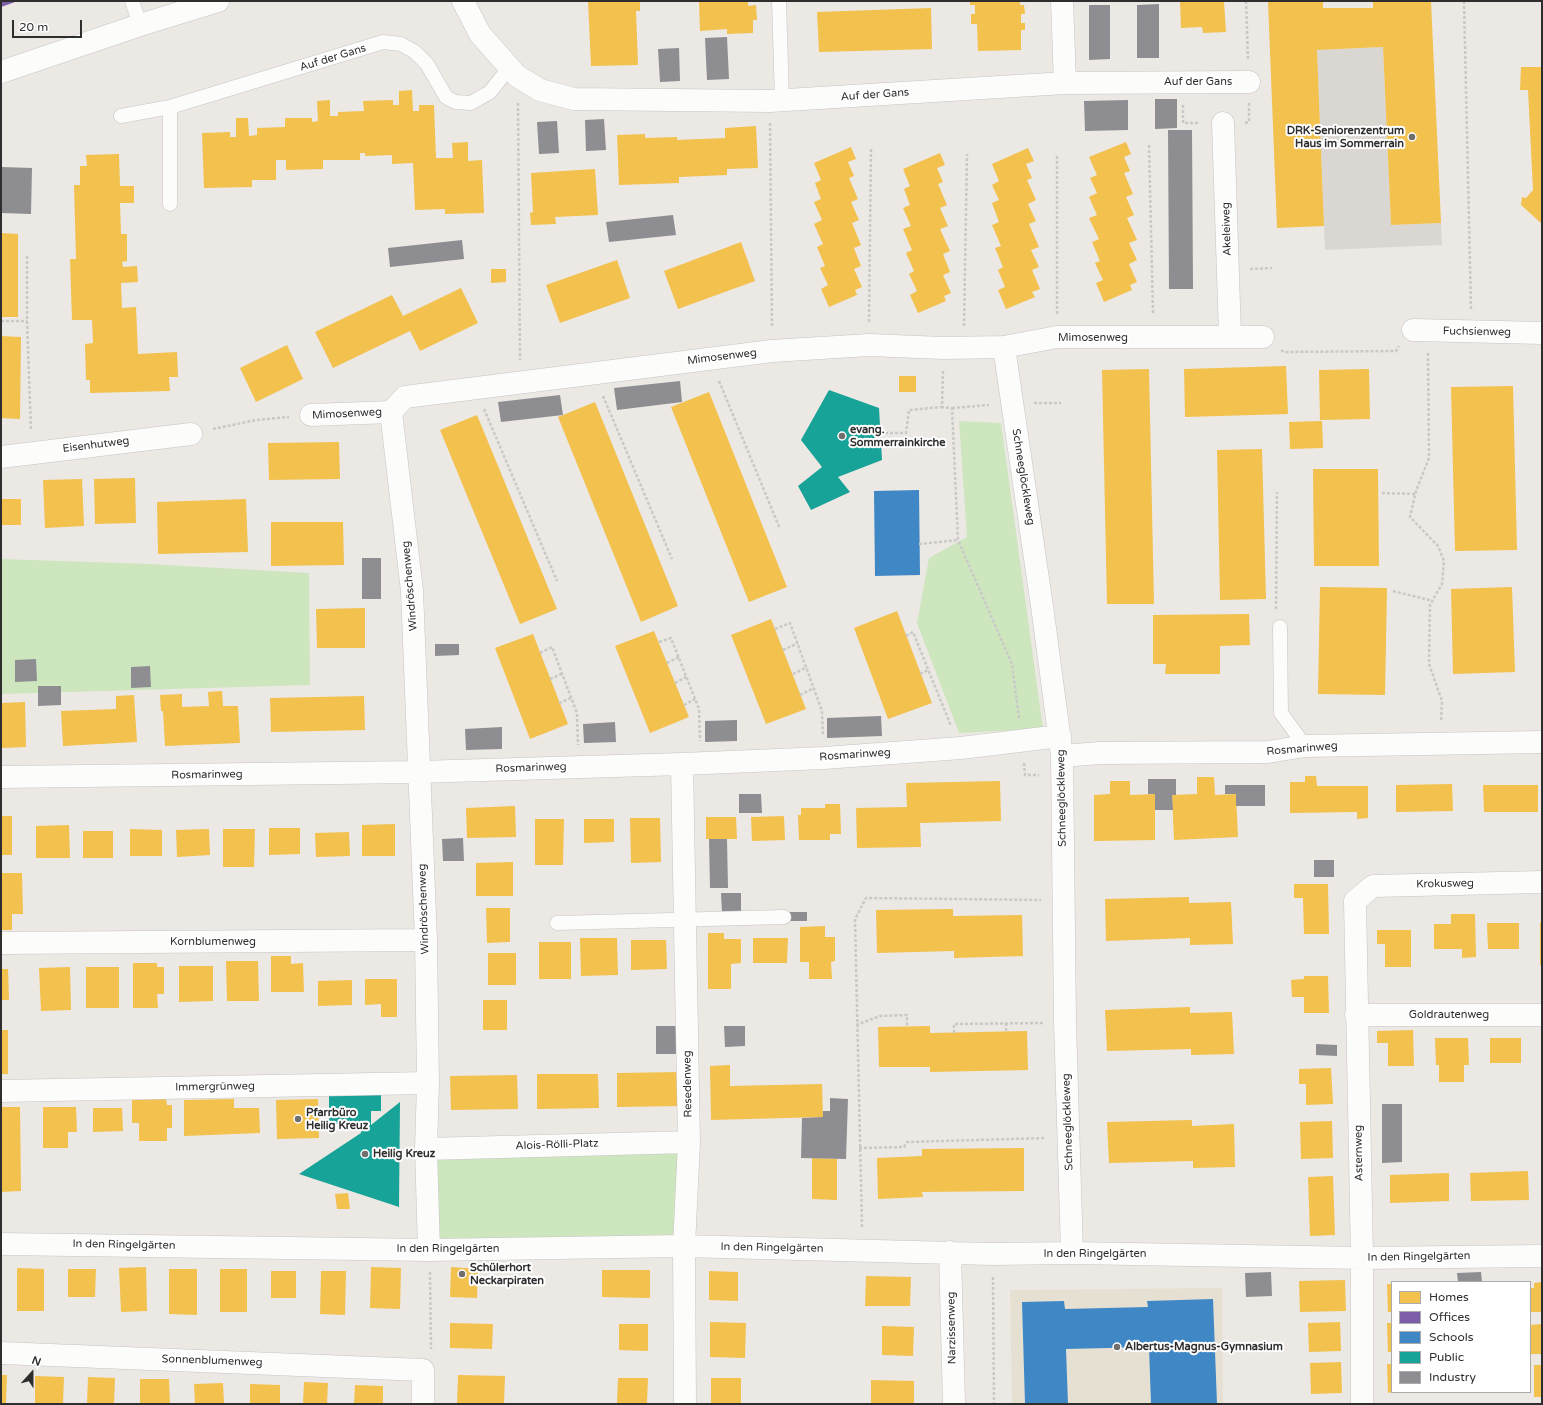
<!DOCTYPE html>
<meta charset="utf-8">
<style>
body{margin:0}
#map{position:relative;width:1543px;height:1405px;overflow:hidden;background:#ece8e4;font-family:"Varela Round",sans-serif}
canvas{display:block}
.frame{position:absolute;inset:0;border:2px solid #2e2e2e;pointer-events:none}
.legend{position:absolute;left:1391px;top:1281px;width:140px;height:112px;box-sizing:border-box;background:#fff;border:1px solid #ababab;margin:0;padding:5px 7px;list-style:none;font-size:12px;color:#2e2e2e}
.legend li{display:flex;align-items:center;gap:8px;height:20px}
.legend b{width:20px;border:1px solid #ababab}
.north{position:absolute;left:12px;top:1353px;width:40px;height:40px;-webkit-text-stroke:3px #fff;paint-order:stroke;rotate:21deg;font-size:11px;font-weight:700;line-height:16px;text-align:center;color:#2e2e2e}
.north::after{content:'';display:block;margin:auto;width:14px;height:18px;background:#2e2e2e;clip-path:polygon(50% 0,100% 100%,50% 72%,0 100%)}
.scale{position:absolute;left:12px;top:20px;width:70px;height:18px;box-sizing:border-box;border:2px solid #2e2e2e;border-top:0;padding-left:5px;font-size:12px;line-height:14px;white-space:nowrap;color:#2e2e2e;-webkit-text-stroke:3px #fff;paint-order:stroke}
</style>
<div id="map">
<canvas width="1543" height="1405"></canvas>
<div class="frame"></div>
<ul class="legend">
<li><b style="height:11px;background:#f2c14e"></b>Homes</li>
<li><b style="height:11px;background:#7b5ea7"></b>Offices</li>
<li><b style="height:11px;background:#3f88c5"></b>Schools</li>
<li><b style="height:11px;background:#17a398"></b>Public</li>
<li><b style="height:11px;background:#8d8d92"></b>Industry</li>
</ul>
<div class="north">N</div>
<div class="scale">20 m</div>
</div>
<script>
const ctx = document.querySelector('canvas').getContext('2d');
ctx.lineJoin = 'round';
function fillPath(path, color) {
  ctx.fillStyle = color;
  ctx.fill(path, 'evenodd');
}
function poly(rows) {
  const path = new Path2D();
  for (const r of rows) {
    path.moveTo(r[0], r[1]);
    for (let i = 2; i < r.length; i += 2) path.lineTo(r[i], r[i + 1]);
  }
  return path;
}
function trace(path, color, width, dash) {
  ctx.strokeStyle = color;
  ctx.lineWidth = width;
  ctx.lineCap = dash ? 'butt' : 'round';
  ctx.setLineDash(dash || []);
  ctx.stroke(path);
}
function label(font, color, halo, rows, align = 'center') {
  ctx.font = font + ' "Varela Round",sans-serif';
  ctx.lineWidth = 4;
  ctx.setLineDash([]);
  ctx.textBaseline = 'middle';
  ctx.strokeStyle = halo;
  ctx.fillStyle = color;
  for (const [text, x, y, turn = 0] of rows) {
    ctx.save();
    ctx.translate(x, y);
    ctx.rotate((+turn || 0) * Math.PI / 180);
    ctx.textAlign = isNaN(turn) ? turn : align;
    if (halo) ctx.strokeText(text, 0, 0);
    ctx.fillText(text, 0, 0);
    ctx.restore();
  }
}
const education = poly([
 [1222,1288,1223,1404,1012,1404,1010,1290]
]);
const green = poly([
 [959,421,1001,423,1043,729,959,733,917,623,929,558,967,537],
 [1,559,149,564,309,573,310,685,1,694],
 [689,1142,684,1246,429,1250,426,1149]
]);
const plaza = poly([
 [1383,47,1391,225,1441,223,1442,245,1325,250,1317,50]
]);
const homes = poly([
 [588,1,640,1,640,11,636,11,638,65,591,66],
 [699,1,748,1,748,6,756,5,757,20,753,20,753,33,727,34,727,29,700,31],
 [970,1,1020,1,1020,5,1024,5,1025,14,1021,14,1021,23,1025,23,1025,30,1021,30,1021,50,978,51,977,24,971,24,971,14,975,14,975,5,970,5],
 [1180,1,1231,1,1224,2,1226,32,1203,33,1202,27,1181,28],
 [1268,1,1323,1,1323,8,1373,8,1373,1,1431,1,1441,223,1391,225,1383,47,1317,50,1324,226,1277,228],
 [931,8,932,49,819,52,817,12],
 [1521,67,1542,67,1542,224,1521,205,1522,197,1526,198,1533,190,1528,90,1520,90],
 [412,90,413,111,419,111,419,105,434,105,436,158,453,158,452,143,468,142,468,161,482,160,484,213,445,214,445,209,415,210,413,163,392,164,392,155,365,156,365,153,360,153,360,160,323,160,323,169,286,170,286,160,276,160,276,180,252,180,252,187,204,188,202,133,230,132,230,137,236,137,236,118,248,118,249,136,257,135,257,128,285,127,285,118,312,118,312,122,318,121,317,101,330,100,330,116,338,116,338,112,364,111,363,101,393,100,393,105,399,105,399,91],
 [756,126,758,168,727,169,727,175,679,177,679,183,619,185,617,135,645,134,645,138,677,137,677,140,725,138,725,128],
 [1126,142,1131,154,1124,157,1130,171,1124,173,1133,194,1126,197,1134,215,1127,218,1137,240,1129,243,1137,260,1129,264,1137,282,1130,285,1132,290,1104,302,1096,283,1103,280,1095,263,1100,261,1092,242,1099,239,1089,218,1097,215,1089,197,1097,193,1090,178,1097,175,1089,157],
 [851,147,856,159,848,162,854,176,849,178,858,199,851,202,859,220,852,223,861,245,854,248,861,266,854,269,862,287,855,290,857,295,829,307,821,289,828,285,820,268,825,266,817,247,823,244,814,224,822,220,814,202,821,199,815,183,821,180,814,163],
 [1028,148,1034,161,1026,164,1032,178,1027,180,1036,200,1028,204,1036,221,1029,224,1039,247,1031,250,1039,267,1032,270,1040,289,1032,292,1035,297,1006,309,998,290,1005,287,998,270,1003,267,995,248,1001,246,992,225,999,222,992,203,999,200,992,185,999,181,992,164],
 [940,153,945,165,937,168,943,182,938,184,947,205,940,208,948,226,940,229,950,251,943,254,950,272,943,275,951,293,944,296,946,301,918,313,910,295,917,291,909,274,914,271,906,253,912,250,903,229,911,226,903,208,910,205,904,189,910,186,903,169],
 [119,154,120,186,134,186,134,203,120,203,121,234,127,234,127,261,122,262,123,267,137,266,138,282,121,283,122,308,136,307,138,354,177,352,178,377,169,377,170,391,90,393,90,380,86,380,85,344,93,343,92,320,72,320,70,259,76,259,74,185,80,185,80,166,87,166,86,155],
 [595,169,598,215,555,217,556,224,531,225,530,213,533,212,531,173],
 [1,233,18,234,18,317,1,317],
 [741,242,755,281,678,309,664,271],
 [617,260,630,298,560,323,546,285],
 [491,269,506,269,506,282,491,283],
 [461,288,478,323,420,351,410,331,333,368,315,332,392,295,403,316],
 [1,336,21,337,20,419,1,418],
 [287,345,303,379,256,402,240,368],
 [1286,366,1288,414,1185,417,1184,369],
 [1149,369,1154,604,1107,604,1102,370],
 [1369,369,1370,419,1320,420,1319,370],
 [899,376,916,376,916,392,899,392],
 [1513,386,1517,550,1455,551,1451,387],
 [709,392,787,587,749,602,671,407],
 [595,402,678,606,641,622,558,417],
 [477,415,557,609,520,624,440,430],
 [1322,421,1323,448,1290,449,1289,422],
 [339,442,340,479,269,480,268,443],
 [1262,449,1266,599,1220,600,1217,450],
 [1313,469,1378,469,1379,566,1314,566],
 [135,478,136,523,95,524,94,479],
 [82,479,84,526,45,528,43,480],
 [1,499,21,499,21,525,1,525],
 [246,499,248,552,158,554,157,502],
 [271,522,343,522,344,565,271,566],
 [1320,587,1387,588,1385,695,1318,694],
 [1512,587,1515,672,1453,674,1451,589],
 [365,608,365,648,317,648,316,609],
 [897,611,932,703,888,719,854,628],
 [1249,614,1250,645,1220,646,1220,674,1165,674,1166,664,1153,664,1153,615],
 [771,619,806,709,766,724,731,635],
 [654,631,689,717,650,733,615,646],
 [533,634,568,724,530,739,495,648],
 [222,691,223,706,238,706,240,743,165,746,163,711,161,711,160,695,182,694,182,707,209,706,208,692],
 [134,695,137,742,63,746,61,711,116,709,116,696],
 [364,696,365,730,271,732,270,698],
 [25,702,26,747,1,748,1,703],
 [1305,776,1316,776,1317,786,1368,786,1368,818,1357,819,1357,812,1290,813,1290,782,1305,782],
 [1197,777,1214,777,1215,795,1236,794,1238,837,1174,840,1172,795,1197,794],
 [1000,781,1001,821,920,823,921,847,857,848,856,808,907,807,906,783],
 [1110,781,1130,781,1130,795,1155,794,1155,840,1094,841,1094,795,1110,794],
 [1452,784,1453,811,1396,812,1396,785],
 [1483,785,1538,785,1538,812,1484,812],
 [825,804,840,804,841,834,830,834,830,840,799,840,798,815,801,815,801,808,825,808],
 [515,806,516,837,467,838,466,808],
 [1,816,12,816,12,855,1,855],
 [784,816,785,840,752,841,751,817],
 [706,817,736,817,737,839,706,839],
 [630,818,660,818,661,862,631,863],
 [535,819,564,819,563,865,535,865],
 [584,819,614,819,614,842,584,843],
 [395,824,395,856,362,856,362,825],
 [69,825,70,858,36,858,36,826],
 [269,828,300,828,300,854,269,855],
 [130,829,162,830,162,856,130,856],
 [209,829,210,855,177,857,176,830],
 [223,829,255,829,254,867,223,867],
 [83,831,113,831,113,858,83,858],
 [349,832,350,856,316,857,315,833],
 [513,862,513,896,476,896,476,863],
 [1,873,22,873,23,914,12,914,12,930,1,930],
 [1294,884,1328,884,1329,934,1304,934,1303,898,1294,898],
 [1189,897,1189,903,1231,902,1233,944,1190,945,1190,938,1106,941,1105,899],
 [486,908,510,908,510,942,487,943],
 [953,909,953,916,1022,915,1023,956,954,958,954,951,877,953,876,910],
 [1451,914,1475,914,1476,957,1462,958,1462,949,1434,949,1434,924,1451,924],
 [1540,922,1542,922,1542,965,1540,965],
 [1487,923,1519,923,1519,949,1488,949],
 [825,926,825,937,835,937,835,961,831,962,832,979,809,979,809,962,800,962,800,927],
 [1377,930,1411,930,1411,967,1385,967,1385,944,1377,944],
 [708,933,724,933,724,939,741,939,741,963,731,964,731,989,708,989],
 [580,938,617,938,618,975,581,976],
 [753,938,788,938,787,963,753,963],
 [631,940,666,940,667,969,631,970],
 [539,942,571,942,571,979,539,979],
 [488,953,516,953,516,985,488,985],
 [271,956,291,956,291,964,303,963,304,992,271,992],
 [226,961,258,961,259,1001,227,1001],
 [133,963,157,963,157,967,164,967,164,994,157,994,158,1008,133,1008],
 [179,966,213,966,213,1001,179,1002],
 [70,967,71,1010,41,1011,39,968],
 [86,967,119,967,119,1008,86,1008],
 [1,969,8,969,9,1000,1,1000],
 [1304,976,1328,976,1329,1013,1304,1013,1304,997,1292,997,1291,980,1304,979],
 [365,979,397,979,397,1017,381,1017,381,1004,365,1005],
 [352,980,352,1005,318,1006,318,981],
 [483,1000,507,1000,507,1030,483,1030],
 [1190,1007,1190,1013,1232,1012,1234,1054,1191,1055,1191,1049,1107,1051,1105,1010],
 [930,1026,930,1033,1027,1031,1028,1070,930,1072,930,1067,879,1067,878,1027],
 [1,1030,8,1030,8,1074,1,1074],
 [1413,1030,1414,1066,1388,1066,1388,1043,1377,1043,1377,1031],
 [1435,1038,1468,1038,1469,1065,1464,1065,1464,1082,1439,1082,1439,1065,1436,1065],
 [1490,1038,1521,1038,1521,1063,1490,1063],
 [730,1065,730,1086,822,1084,823,1117,711,1120,710,1066],
 [1331,1068,1333,1104,1306,1105,1306,1084,1299,1084,1299,1069],
 [681,1072,682,1106,617,1107,617,1073],
 [537,1074,598,1074,599,1108,537,1109],
 [517,1075,518,1109,451,1110,450,1076],
 [132,1099,166,1099,167,1105,172,1105,172,1128,167,1128,167,1141,139,1141,139,1123,132,1123],
 [234,1099,234,1108,259,1108,260,1133,184,1136,184,1100],
 [318,1099,319,1138,277,1139,276,1100],
 [1,1107,20,1107,21,1191,1,1192],
 [43,1107,76,1107,77,1132,68,1132,68,1148,43,1148],
 [93,1108,122,1108,123,1131,93,1132],
 [1192,1120,1192,1126,1234,1124,1235,1167,1193,1168,1193,1161,1109,1163,1107,1122],
 [1332,1121,1333,1158,1301,1159,1300,1122],
 [1024,1148,1024,1191,922,1192,923,1197,878,1199,877,1158,922,1156,922,1149],
 [812,1158,837,1159,837,1200,812,1199],
 [1528,1171,1529,1200,1471,1201,1470,1173],
 [1449,1173,1449,1201,1390,1203,1390,1175],
 [1333,1176,1335,1235,1310,1236,1308,1177],
 [348,1193,350,1209,337,1209,335,1194],
 [146,1267,147,1311,121,1312,119,1268],
 [371,1267,401,1268,400,1309,370,1308],
 [451,1267,478,1269,477,1298,450,1297],
 [17,1268,44,1269,44,1311,17,1311],
 [68,1269,96,1269,95,1297,68,1297],
 [169,1269,197,1269,197,1315,169,1314],
 [220,1269,247,1269,247,1312,220,1312],
 [602,1270,650,1270,650,1298,602,1297],
 [271,1271,296,1271,296,1298,271,1298],
 [321,1271,346,1271,345,1315,320,1314],
 [709,1271,738,1272,738,1301,709,1300],
 [866,1276,911,1277,910,1306,865,1306],
 [1345,1280,1346,1311,1300,1312,1299,1281],
 [1542,1282,1542,1312,1530,1312,1530,1288,1534,1288,1534,1283],
 [1387,1284,1392,1284,1392,1312,1388,1312],
 [710,1322,746,1323,745,1358,710,1357],
 [1340,1322,1341,1351,1309,1352,1308,1323],
 [450,1323,493,1324,492,1349,450,1348],
 [1387,1323,1392,1323,1392,1352,1388,1352],
 [619,1324,648,1324,648,1351,619,1350],
 [1542,1324,1542,1354,1530,1354,1530,1325],
 [882,1326,914,1327,913,1356,882,1355],
 [1341,1362,1342,1393,1311,1394,1310,1363],
 [1387,1364,1392,1364,1392,1392,1388,1393],
 [1534,1365,1542,1365,1542,1397,1534,1397],
 [1,1375,7,1375,6,1404,1,1404],
 [458,1375,505,1376,504,1404,457,1404],
 [35,1376,64,1377,63,1404,35,1404],
 [88,1377,115,1378,114,1404,87,1404],
 [618,1378,648,1378,647,1403,617,1403],
 [711,1378,741,1378,741,1404,711,1404],
 [140,1379,169,1379,170,1404,140,1404],
 [871,1380,914,1381,914,1404,871,1404],
 [304,1382,328,1383,327,1404,303,1404],
 [223,1383,224,1404,195,1404,194,1384],
 [250,1384,280,1385,280,1404,250,1404],
 [355,1385,383,1386,383,1404,354,1404]
]);
const offices = poly([
 [1,1,18,1,1,7]
]);
const schools = poly([
 [919,490,920,575,875,576,874,491],
 [1213,1299,1217,1404,1151,1404,1149,1347,1066,1349,1068,1404,1025,1404,1022,1302,1064,1301,1065,1309,1148,1307,1147,1301]
]);
const public = poly([
 [829,390,879,408,882,460,838,477,850,492,811,510,798,486,822,467,801,440],
 [381,1090,381,1111,371,1111,371,1125,400,1102,399,1207,299,1174,361,1133,362,1124,329,1124,329,1095]
]);
const industry = poly([
 [1159,4,1159,58,1137,58,1137,5],
 [1089,5,1110,5,1110,59,1089,60],
 [727,37,729,79,707,80,705,38],
 [679,48,680,81,660,82,658,49],
 [1155,99,1177,99,1177,128,1155,129],
 [1128,100,1128,130,1085,131,1084,101],
 [604,119,606,150,586,151,585,120],
 [557,121,559,153,539,154,537,122],
 [1168,130,1192,130,1193,289,1169,289],
 [1,167,32,168,31,214,1,213],
 [673,215,676,235,609,242,606,222],
 [462,240,464,259,390,267,388,248],
 [680,381,682,402,617,410,614,388],
 [560,395,563,415,501,422,498,402],
 [362,558,381,558,381,599,362,599],
 [435,644,459,644,459,655,435,656],
 [36,659,37,681,15,682,15,660],
 [150,666,151,687,131,688,131,667],
 [38,686,61,686,61,705,38,706],
 [881,716,882,736,827,738,827,718],
 [737,720,737,741,705,742,705,721],
 [615,722,616,742,584,743,583,724],
 [502,727,502,749,466,750,465,729],
 [1148,779,1176,779,1176,795,1172,795,1173,810,1155,810,1155,794,1148,794],
 [1225,785,1265,785,1265,806,1236,806,1236,794,1225,794],
 [739,794,761,794,762,813,739,813],
 [463,838,464,861,443,861,442,839],
 [709,839,727,839,728,888,710,888],
 [1314,860,1334,860,1334,877,1314,877],
 [721,893,741,893,741,913,722,913],
 [788,912,807,912,807,921,788,921],
 [656,1026,676,1026,676,1054,656,1054],
 [724,1026,745,1026,745,1046,725,1047],
 [1316,1044,1337,1045,1337,1056,1316,1055],
 [830,1098,848,1099,846,1159,801,1158,802,1118,823,1117,823,1111,830,1111],
 [1382,1104,1402,1104,1402,1162,1382,1163],
 [1271,1272,1272,1296,1246,1297,1245,1273],
 [1481,1272,1482,1282,1458,1282,1457,1273]
]);
const path = poly([
 [1246,1,1248,60],
 [1464,1,1471,309],
 [518,103,520,360],
 [1183,105,1183,123,1200,123],
 [770,123,772,328],
 [1245,123,1249,122,1249,103],
 [1149,145,1153,314],
 [1057,156,1057,315],
 [27,256,27,321,31,431],
 [1250,269,1272,268],
 [1,321,27,321],
 [869,322,871,148],
 [964,326,967,154],
 [1281,350,1284,352,1396,351,1399,346],
 [1428,353,1429,458,1416,491,1410,517,1438,546,1444,561,1442,584,1430,605,1429,664,1442,701,1441,721],
 [943,371,942,407,952,408,958,540,1012,664,1019,718],
 [719,381,780,529],
 [603,396,672,559],
 [1034,403,1061,403],
 [952,408,989,405],
 [484,409,557,581],
 [213,429,256,420,289,417],
 [880,433,906,433,909,410,942,407],
 [1382,493,1415,494],
 [919,544,958,540],
 [1393,591,1433,601],
 [1276,609,1277,492],
 [775,629,790,623,822,711,823,736],
 [906,636,913,632,951,726],
 [659,642,671,638,699,709,700,741],
 [783,650,798,643],
 [540,653,552,647,577,713,578,745],
 [667,663,679,657],
 [793,674,807,667],
 [920,674,928,670],
 [550,679,562,674],
 [675,683,686,677],
 [800,695,814,688],
 [559,703,571,698],
 [684,705,695,699],
 [1024,763,1025,775,1039,775],
 [1006,1023,1006,1032],
 [856,1025,880,1016,907,1015,907,1027],
 [954,1033,954,1024,1043,1023],
 [859,1148,904,1147,907,1142,1046,1138],
 [862,1227,855,919,866,898,1041,900],
 [430,1272,431,1349],
 [993,1277,994,1404]
]);
const lane = poly([
 [132,1,140,25],
 [779,1,782,100],
 [170,107,170,204],
 [121,116,170,107,383,42,401,44,415,52,427,64,446,97,455,102,471,103,490,92,509,68],
 [1280,627,1281,713,1305,746],
 [557,923,784,917]
]);
const street = poly([
 [463,1,480,34,517,76,540,90,574,99,770,101,1065,83,1249,82],
 [1062,1,1065,83],
 [1223,123,1230,335],
 [1413,330,1542,333],
 [1004,347,1042,606,1062,756,1065,1022,1072,1253],
 [391,412,412,591,426,940,428,1083,426,1149,429,1250],
 [311,415,391,412,405,397,772,351,869,345,943,348,1004,347,1057,337,1263,337],
 [1,457,191,434],
 [1062,756,1100,753,1268,752,1305,746,1542,742],
 [682,764,689,1142,684,1246,685,1404],
 [1,777,419,772,682,764,824,758,961,748,1060,736],
 [1,943,426,940],
 [1356,1015,1542,1015],
 [1,1091,428,1083],
 [426,1149,689,1142],
 [1,1244,429,1250,684,1246,992,1254,1072,1253,1362,1258,1542,1256],
 [950,1252,954,1404],
 [1,1353,423,1370,423,1404],
 [1362,1404,1362,1258,1355,901,1373,886,1542,882]
]);
const secondary = poly([
 [1,72,140,25,218,1]
]);
const markers = [
 [1412,137,4,"#706f6e"],
 [842,436,4,"#706f6e"],
 [298,1119,4,"#706f6e"],
 [365,1154,4,"#706f6e"],
 [462,1274,4,"#706f6e"],
 [1117,1347,4,"#706f6e"]
];
const streetNames = [
 ["Auf der Gans",333,58,-17],
 ["Auf der Gans",1198,82],
 ["Auf der Gans",875,95,-4],
 ["Akeleiweg",1227,229,-92],
 ["Fuchsienweg",1477,332,1],
 ["Mimosenweg",1093,338],
 ["Mimosenweg",722,357,-7],
 ["Mimosenweg",347,414,-3],
 ["Eisenhutweg",96,445,-7],
 ["Schneeglöckleweg",1023,477,81],
 ["Windröschenweg",410,586,-95],
 ["Rosmarinweg",1302,749,-5],
 ["Rosmarinweg",855,755,-4],
 ["Rosmarinweg",531,768,-2],
 ["Rosmarinweg",207,775,-1],
 ["Schneeglöckleweg",1062,798,-91],
 ["Krokusweg",1445,884,-1],
 ["Windröschenweg",424,909,-92],
 ["Kornblumenweg",213,942],
 ["Goldrautenweg",1449,1015],
 ["Resedenweg",688,1084,-91],
 ["Immergrünweg",215,1087,-1],
 ["Schneeglöckleweg",1068,1122,-92],
 ["Alois-Rölli-Platz",557,1145,-2],
 ["Asternweg",1359,1153,-91],
 ["In den Ringelgärten",124,1245,1],
 ["In den Ringelgärten",772,1248,1],
 ["In den Ringelgärten",448,1249],
 ["In den Ringelgärten",1095,1254],
 ["In den Ringelgärten",1419,1257,-1],
 ["Narzissenweg",952,1328,-91],
 ["Sonnenblumenweg",212,1361,2]
];
const poiNames = [
 ["DRK-Seniorenzentrum",1404,131,"right"],
 ["Haus im Sommerrain",1404,144,"right"],
 ["evang.",850,430],
 ["Sommerrainkirche",850,443],
 ["Pfarrbüro",306,1113],
 ["Heilig Kreuz",306,1126],
 ["Heilig Kreuz",373,1154],
 ["Schülerhort",470,1268],
 ["Neckarpiraten",470,1281],
 ["Albertus-Magnus-Gymnasium",1125,1347]
];
fillPath(education, '#e6e0d3');
fillPath(green, '#cee6be');
fillPath(plaza, '#dad6d2');
fillPath(homes, '#f2c14e');
fillPath(offices, '#7b5ea7');
fillPath(schools, '#3f88c5');
fillPath(public, '#17a398');
fillPath(industry, '#8d8d92');
trace(lane, '#c5c4c5', 15);
trace(street, '#c5c4c5', 23);
trace(secondary, '#c5c4c5', 23);
trace(path, '#c9c9c8', 2.5, [3, 2]);
trace(lane, '#fcfcfb', 14);
trace(street, '#fcfcfb', 22);
trace(secondary, '#fcfcfb', 22);
for (const [x, y, r, color] of markers) {
  const dot = new Path2D();
  dot.arc(x, y, r, 0, 2 * Math.PI);
  ctx.fillStyle = color;
  ctx.fill(dot);
  trace(dot, '#fff', 1.5);
}
label('11px', '#2e2e2e', '#fff', streetNames);
label('bold 11px', '#2e2e2e', '#fff', poiNames, 'left');
</script>
